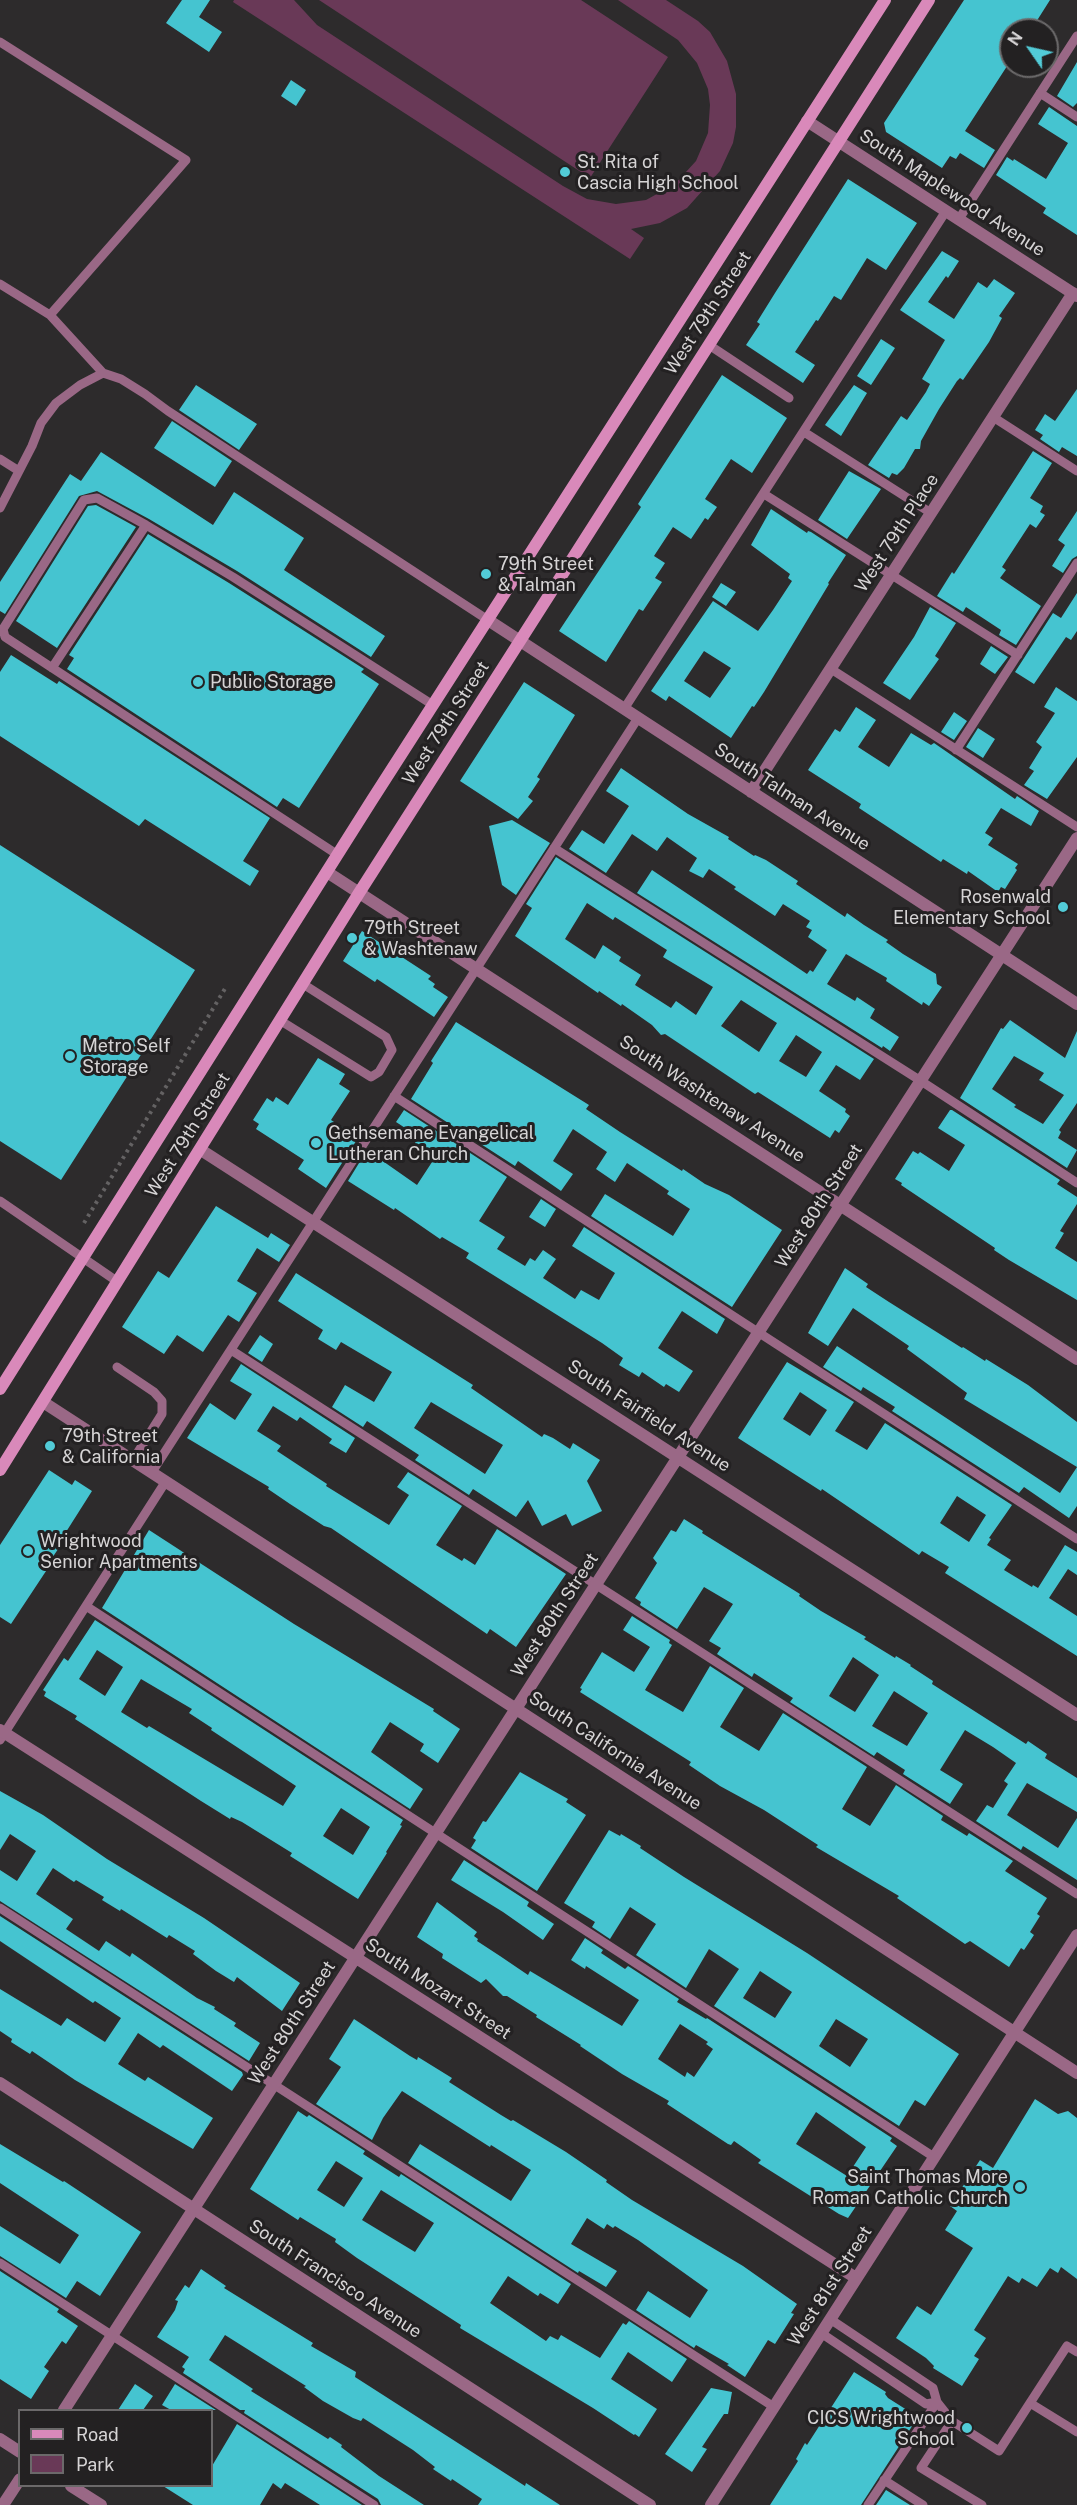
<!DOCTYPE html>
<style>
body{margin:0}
#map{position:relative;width:1077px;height:2505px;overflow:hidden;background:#2d2b2c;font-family:"Public Sans",sans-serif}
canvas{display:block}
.legend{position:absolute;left:18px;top:2409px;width:195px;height:78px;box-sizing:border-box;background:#232122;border:2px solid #6b696a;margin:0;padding:8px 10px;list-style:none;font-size:18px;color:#d6d4d5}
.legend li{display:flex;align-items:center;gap:12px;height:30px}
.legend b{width:30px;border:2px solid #6b696a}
.north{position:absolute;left:999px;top:18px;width:60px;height:60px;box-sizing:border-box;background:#232122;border:2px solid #6b696a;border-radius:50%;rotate:304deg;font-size:16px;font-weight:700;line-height:24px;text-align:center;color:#d6d4d5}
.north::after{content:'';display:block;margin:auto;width:21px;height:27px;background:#52cbd7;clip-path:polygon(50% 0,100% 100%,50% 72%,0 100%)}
</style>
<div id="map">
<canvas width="1077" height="2505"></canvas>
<ul class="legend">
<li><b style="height:8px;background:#d989ba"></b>Road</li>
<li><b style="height:16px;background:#693957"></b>Park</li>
</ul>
<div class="north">N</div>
</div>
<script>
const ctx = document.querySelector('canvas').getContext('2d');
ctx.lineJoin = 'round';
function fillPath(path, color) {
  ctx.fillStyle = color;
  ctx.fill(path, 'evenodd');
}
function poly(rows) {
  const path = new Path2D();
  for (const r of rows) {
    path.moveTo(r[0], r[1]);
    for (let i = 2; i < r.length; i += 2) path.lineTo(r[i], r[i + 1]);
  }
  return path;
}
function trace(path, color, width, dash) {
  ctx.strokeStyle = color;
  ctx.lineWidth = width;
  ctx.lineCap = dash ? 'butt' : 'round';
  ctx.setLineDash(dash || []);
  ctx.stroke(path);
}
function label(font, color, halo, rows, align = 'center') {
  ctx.font = font + ' "Public Sans",sans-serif';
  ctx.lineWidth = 6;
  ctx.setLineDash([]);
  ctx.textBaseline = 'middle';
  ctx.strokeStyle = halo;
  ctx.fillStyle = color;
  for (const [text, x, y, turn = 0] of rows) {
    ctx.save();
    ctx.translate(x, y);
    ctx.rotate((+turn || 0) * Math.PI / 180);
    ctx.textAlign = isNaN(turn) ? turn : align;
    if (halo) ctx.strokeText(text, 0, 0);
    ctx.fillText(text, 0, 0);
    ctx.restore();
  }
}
const green = poly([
 [234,0,294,0,317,25,563,186,587,199,616,204,646,200,675,184,696,161,708,133,710,105,708,89,697,63,678,40,618,0,666,0,698,21,710,32,727,61,736,94,736,127,733,143,720,171,687,208,660,223,631,229,644,238,630,259,233,2],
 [319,0,581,0,668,57,590,178]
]);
const building = poly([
 [182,0,210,0,199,17,222,32,209,52,166,23],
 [964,0,1050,0,1031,30,1011,30,1011,60,965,131,995,150,984,168,960,153,956,159,950,156,942,168,886,132,884,123],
 [1077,62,1077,103,1073,107,1057,96],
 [291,80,306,90,296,106,281,96],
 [1049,107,1077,126,1077,235,1043,213,1046,208,996,175,1007,157,1013,161,1014,159,1046,179,1068,143,1038,124],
 [848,179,917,223,886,270,867,258,841,300,834,296,818,321,816,320,795,352,815,365,803,383,746,345,760,324,757,322,775,293],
 [942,251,959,261,948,278,946,276,928,302,954,319,978,282,987,288,994,279,1015,293,999,316,1002,318,989,342,963,380,960,378,957,381,939,409,921,441,920,449,915,449,904,468,897,475,892,473,889,478,868,465,901,416,907,420,926,392,930,384,922,379,945,340,900,310],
 [881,339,895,348,871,385,857,376],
 [722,375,787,418,752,473,731,459,705,499,717,507,708,520,705,518,691,539,673,527,654,556,665,563,655,578,662,582,643,611,639,609,606,662,559,631,641,507,638,504],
 [196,385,257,424,239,450,179,410],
 [854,385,867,393,841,436,825,425],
 [1077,389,1077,456,1062,447,1059,452,1040,439,1043,435,1035,430,1045,414,1055,421],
 [172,421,232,461,215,487,154,448],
 [1033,451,1052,463,1030,498,1043,506,1040,512,1045,515,1036,528,1030,524,1002,567,1006,570,1000,578,1041,606,1016,645,999,635,1001,630,966,607,963,612,937,596,952,572,954,574],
 [101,452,213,525,234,492,304,538,284,570,385,636,371,657,237,571,149,519,97,491,79,496,5,614,0,611,0,582,70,474,81,481],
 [849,471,881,489,847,539,818,520],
 [96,505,136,527,57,648,16,621,88,506],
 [771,509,807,533,808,531,811,532,846,555,828,583,829,584,764,692,754,707,752,706,731,738,669,696,666,701,651,691,713,601,758,631,773,610,792,581,788,578,790,574,751,545],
 [704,651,731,668,710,698,684,681],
 [1077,511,1077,556,1072,559,1063,573,1052,566,1065,545,1058,540],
 [148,534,229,583,364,669,361,672,379,684,299,808,283,798,277,807,67,669,74,658,69,655],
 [721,583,736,592,726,606,712,597],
 [1077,593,1077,631,1071,640,1066,637,1034,684,1015,672,1053,613,1061,618],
 [930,607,956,623,935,656,939,659,910,700,883,683,914,637],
 [991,646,1008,657,995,674,980,664],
 [11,655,57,684,59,681,270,818,243,861,259,871,250,886,145,819,139,826,0,736,0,672],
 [524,682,575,715,537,777,540,779,528,797,533,801,518,819,460,781],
 [1056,687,1077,701,1077,757,1047,799,1024,785,1034,771,1029,768,1042,747,1036,742,1055,713,1044,707],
 [856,707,876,720,858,747,889,767,911,733,931,745,934,743,1015,799,1017,796,1039,811,1031,826,1001,808,985,833,993,838,988,845,1018,864,1015,868,1017,870,1005,889,1001,887,998,892,968,871,967,874,943,859,941,862,859,808,861,804,808,770,835,729,840,732],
 [954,712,967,721,954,740,941,732],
 [978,728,995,739,983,758,966,747],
 [621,768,688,814,729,837,728,839,754,856,755,855,766,860,798,881,796,884,845,917,847,913,864,925,888,940,886,942,903,954,936,974,937,984,942,987,929,1006,923,1002,922,1005,886,981,887,978,846,954,827,984,855,1001,857,997,875,1009,870,1018,899,1037,890,1051,883,1046,882,1048,637,893,652,870,807,974,810,970,813,972,827,950,808,937,812,930,806,927,810,921,783,904,775,916,734,889,736,887,709,869,703,878,689,871,697,858,667,837,657,851,632,834,606,873,569,849,582,830,604,844,629,806,606,791],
 [512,820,550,843,516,895,502,885,489,826],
 [0,845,195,970,61,1180,0,1141],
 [556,857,874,1059,860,1080,836,1065,819,1091,846,1109,845,1112,850,1116,839,1133,835,1130,830,1138,758,1092,755,1094,665,1034,661,1035,652,1025,622,1004,621,1006,599,991,598,993,515,936,532,908,526,904],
 [587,903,613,920,615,917,667,950,663,957,713,987,696,1015,676,1001,671,1008,635,985,641,975,619,961,621,957,603,945,595,959,565,939],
 [741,1000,777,1023,759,1052,721,1026],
 [796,1035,822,1052,806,1077,779,1061],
 [362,931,431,976,428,979,435,984,433,987,448,997,434,1017,377,979,375,982,343,961],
 [1010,1020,1065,1058,1077,1031,1077,1103,1059,1130,1061,1132,1058,1138,1077,1150,1067,1168,960,1098,1001,1028,1003,1029],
 [1014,1056,1044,1073,1039,1080,1064,1095,1043,1124,1014,1107,1016,1105,992,1089],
 [456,1022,589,1105,586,1109,620,1132,682,1171,683,1169,705,1184,729,1195,782,1230,732,1307,591,1216,605,1194,673,1236,690,1209,667,1194,669,1191,627,1163,615,1182,596,1169,607,1152,573,1129,553,1161,573,1174,561,1191,518,1161,515,1166,411,1099,433,1063,431,1061],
 [318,1058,345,1074,339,1084,350,1091,331,1120,358,1138,326,1188,298,1169,304,1160,256,1129,259,1124,253,1120,267,1098,273,1102,276,1097,288,1105],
 [404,1110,507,1177,479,1221,505,1237,497,1249,525,1266,530,1258,535,1261,543,1250,556,1259,543,1278,575,1299,581,1290,599,1300,615,1273,572,1246,584,1227,725,1319,717,1334,682,1311,658,1348,693,1371,679,1392,666,1384,664,1387,642,1372,639,1377,619,1365,623,1358,602,1343,466,1258,469,1253,442,1237,440,1239,395,1208,394,1210,348,1181,367,1150,417,1185,434,1159,413,1146,419,1137,396,1122],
 [950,1110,952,1110,1060,1180,1057,1184,1077,1197,1077,1204,1060,1231,1064,1233,1055,1248,1077,1262,1077,1300,1009,1260,994,1250,995,1248,901,1185,902,1183,895,1179,913,1151,918,1154,920,1152,949,1171,965,1145,938,1128],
 [541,1199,556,1209,545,1227,529,1217],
 [216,1206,268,1238,271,1233,290,1245,279,1262,257,1248,237,1281,257,1293,239,1322,228,1315,203,1352,177,1335,164,1354,122,1327,158,1271,169,1278],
 [845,1268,868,1284,866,1287,889,1302,962,1348,963,1347,985,1361,986,1359,1028,1385,1077,1422,1077,1506,1069,1518,1024,1487,1019,1493,892,1411,895,1407,863,1387,861,1391,823,1367,837,1346,1060,1493,1077,1467,964,1399,967,1393,907,1349,909,1346,853,1308,828,1346,808,1333],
 [296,1273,473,1385,471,1388,542,1437,544,1434,553,1438,570,1449,573,1443,600,1460,587,1481,602,1511,572,1526,566,1514,542,1526,528,1500,516,1517,473,1489,469,1495,415,1460,419,1455,367,1421,363,1427,332,1407,345,1385,374,1402,392,1372,341,1342,336,1350,318,1339,323,1330,278,1301],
 [431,1402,503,1445,485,1474,414,1428],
 [260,1335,273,1344,262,1362,248,1353],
 [787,1362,854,1402,835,1431,867,1450,885,1423,1012,1505,989,1538,991,1539,987,1545,1011,1560,1004,1570,1032,1587,1033,1585,1038,1588,1065,1545,1077,1552,1077,1575,1068,1569,1049,1598,1077,1616,1077,1656,945,1573,949,1567,922,1551,919,1555,822,1489,821,1491,738,1438],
 [800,1392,827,1410,810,1436,783,1419],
 [957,1496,986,1515,969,1542,940,1523],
 [241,1364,355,1438,346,1453,329,1443,332,1439,300,1417,297,1421,273,1406,257,1431,281,1446,277,1451,327,1484,326,1486,389,1525,409,1495,397,1487,408,1472,462,1506,436,1545,462,1561,464,1558,475,1565,497,1529,566,1574,516,1647,490,1629,487,1634,331,1528,324,1526,290,1504,268,1489,269,1487,187,1438,210,1403,235,1420,252,1394,230,1381],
 [49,1470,72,1485,75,1480,92,1491,66,1532,69,1533,50,1561,52,1562,11,1624,0,1617,0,1545],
 [684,1519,703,1531,702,1533,800,1594,799,1596,821,1611,866,1637,864,1639,895,1658,896,1656,911,1665,910,1666,933,1681,932,1684,1026,1744,1028,1741,1047,1754,1045,1758,1077,1778,1077,1812,1027,1783,1007,1815,1058,1848,1077,1818,1077,1880,1023,1846,1021,1850,976,1821,987,1805,993,1808,1008,1784,1004,1781,1016,1763,993,1747,965,1730,940,1770,963,1784,950,1804,903,1774,905,1770,877,1752,874,1756,790,1702,793,1698,754,1673,752,1677,717,1654,721,1648,709,1641,733,1604,704,1587,677,1629,640,1605,641,1602,635,1598,657,1563,653,1558,671,1530,676,1532],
 [853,1657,879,1675,855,1712,829,1696],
 [894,1691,928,1713,907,1746,872,1726],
 [149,1530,294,1624,434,1709,433,1711,460,1729,438,1763,420,1751,424,1744,390,1722,371,1752,423,1789,410,1809,102,1608],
 [632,1616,670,1640,669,1643,672,1645,645,1690,683,1712,710,1666,744,1688,720,1727,759,1751,783,1713,867,1767,842,1809,870,1826,896,1785,943,1816,941,1820,967,1836,969,1833,1013,1861,1005,1871,1047,1898,1037,1914,1040,1916,1030,1932,1034,1935,1024,1950,1021,1948,1009,1967,970,1941,965,1944,897,1898,899,1896,816,1847,818,1845,764,1810,720,1786,689,1765,691,1762,580,1692,582,1689,580,1688,602,1652,634,1672,650,1647,623,1630],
 [95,1620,403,1820,400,1825,402,1826,386,1852,387,1853,358,1899,290,1856,292,1853,242,1822,231,1817,230,1819,201,1801,89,1728,75,1719,77,1716,44,1696,46,1692,43,1690,64,1658,68,1661],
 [97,1650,123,1667,105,1696,79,1679],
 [141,1679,192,1709,189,1713,212,1728,211,1730,296,1786,283,1806,149,1726,147,1728,121,1712],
 [341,1808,370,1827,353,1855,323,1836],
 [520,1772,568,1799,566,1802,586,1815,537,1891,471,1848,476,1840,473,1838,483,1821,486,1822],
 [0,1791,43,1815,107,1859,204,1918,300,1983,282,2011,237,1977,234,1982,216,1971,193,1954,195,1951,169,1935,167,1938,121,1909,120,1911,102,1900,104,1897,76,1880,74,1882,53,1868,36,1894,73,1919,66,1929,99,1951,106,1941,130,1957,132,1953,197,1998,215,2007,214,2009,236,2023,234,2026,260,2043,249,2061,0,1901,0,1870,17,1881,36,1851,10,1834,0,1850],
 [609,1830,620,1836,621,1834,641,1846,640,1848,684,1877,807,1953,959,2054,925,2106,915,2100,899,2126,714,2006,739,1969,709,1949,686,1988,636,1955,656,1924,630,1907,610,1939,592,1927,595,1922,564,1903],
 [760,1971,792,1992,775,2018,743,1998],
 [836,2019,868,2039,850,2067,819,2046],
 [464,1860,529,1902,527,1906,554,1924,543,1940,503,1912,451,1880],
 [437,1902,477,1932,474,1936,478,1939,477,1941,500,1956,528,1975,530,1971,622,2026,639,2000,586,1966,585,1969,571,1960,585,1938,603,1950,601,1953,625,1969,628,1966,679,1999,677,2002,706,2019,707,2018,892,2138,890,2141,897,2146,848,2218,839,2214,758,2163,761,2160,734,2141,731,2145,728,2144,667,2104,669,2101,622,2074,580,2046,581,2045,536,2017,537,2015,507,1996,503,1996,486,1979,481,1983,442,1958,443,1954,417,1937],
 [680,2024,708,2042,706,2044,713,2049,694,2077,687,2072,685,2077,658,2059],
 [816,2112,866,2147,847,2176,796,2144],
 [0,1916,242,2072,243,2075,232,2091,163,2045,160,2048,138,2033,118,2064,145,2081,148,2077,213,2118,193,2149,75,2080,32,2051,30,2054,11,2042,12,2039,0,2031,0,1989,61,2026,67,2018,105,2042,121,2018,95,2001,93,2003,0,1941],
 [354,2019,410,2056,417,2060,418,2057,452,2078,449,2082,501,2115,511,2121,513,2120,566,2152,607,2180,606,2182,632,2200,743,2266,797,2304,791,2313,794,2314,775,2344,768,2340,745,2377,727,2365,729,2364,696,2345,694,2348,636,2310,648,2291,690,2318,708,2290,638,2240,615,2226,613,2228,607,2224,604,2229,587,2218,571,2244,617,2271,606,2287,579,2271,578,2273,408,2163,420,2144,511,2201,531,2170,491,2145,490,2147,402,2091,383,2118,372,2140,316,2104,341,2067,329,2059],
 [1035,2099,1058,2114,1068,2111,1077,2118,1077,2279,1061,2267,1058,2273,1050,2268,1037,2287,1022,2278,1019,2283,1008,2276,974,2330,986,2338,974,2356,979,2359,962,2386,933,2368,934,2366,926,2358,896,2338,917,2306,931,2315,973,2248,945,2230,957,2211,950,2206,980,2160,993,2168],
 [298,2111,307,2117,309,2115,365,2151,363,2154,399,2177,401,2174,571,2284,558,2304,540,2293,538,2296,508,2276,490,2303,546,2341,550,2336,558,2340,561,2335,600,2358,623,2323,626,2325,629,2321,687,2359,672,2382,628,2352,611,2379,657,2409,639,2437,635,2434,634,2435,593,2408,460,2328,461,2325,357,2258,335,2242,336,2239,300,2217,298,2220,250,2189],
 [336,2161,363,2178,344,2207,317,2190],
 [381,2190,434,2223,415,2252,362,2220],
 [0,2144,63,2182,64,2181,141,2232,100,2296,77,2281,66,2298,0,2256,0,2226,60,2264,79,2235,0,2183],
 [201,2269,226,2286,224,2288,313,2343,311,2346,356,2372,355,2377,525,2486,526,2483,560,2505,478,2505,482,2499,452,2479,451,2481,433,2469,435,2467,413,2450,363,2418,361,2421,353,2418,323,2401,304,2387,306,2386,225,2335,209,2360,253,2389,251,2391,328,2439,330,2437,342,2445,341,2447,379,2476,424,2505,381,2505,378,2499,244,2413,245,2410,240,2410,183,2373,185,2369,182,2367,189,2357,157,2337,175,2310,178,2301,175,2300,185,2285,189,2288],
 [0,2271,59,2309,57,2312,78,2326,66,2344,62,2341,44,2367,49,2371,31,2399,0,2379],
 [854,2372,886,2392,885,2394,888,2398,918,2417,861,2505,770,2505,798,2461,796,2459,805,2443,807,2445],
 [135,2384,153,2396,143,2410,118,2410],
 [175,2384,216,2410,171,2410,162,2405],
 [711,2388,732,2392,728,2414,724,2414,702,2447,707,2449,692,2472,665,2454],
 [237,2424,362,2505,320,2505,285,2483,281,2489,273,2483,260,2505,193,2505,163,2486,212,2486,212,2466],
 [886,2490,910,2505,876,2505]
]);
const path = poly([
 [84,1223,226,987]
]);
const lane = poly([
 [0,42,186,160,50,315],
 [1040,93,1077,117],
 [959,219,1077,36],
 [0,284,50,315,103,373],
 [709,345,789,398],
 [993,417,1077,471],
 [804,432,931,513],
 [0,459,19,471],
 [764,494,1018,655],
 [0,508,32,446,41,423,56,403,80,385,103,373,121,379,145,394,168,411,488,620],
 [52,668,146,525],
 [831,669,1077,827],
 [624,709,946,211],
 [956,750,1077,563],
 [554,848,921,1081,1077,1183],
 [338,855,5,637,3,629,84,500,97,498,146,525,233,577,433,705],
 [281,1021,371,1077,379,1072,392,1050,386,1037,303,984],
 [394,1096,1077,1539],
 [0,1201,118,1282],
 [231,1350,1077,1894],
 [117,1367,154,1392,162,1401,162,1414,133,1460],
 [152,1472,638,718],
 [86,1606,934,2157],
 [0,1740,166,1481],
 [0,1908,774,2407],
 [0,2263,374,2505],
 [821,2333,926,2404,937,2402,933,2388,830,2319],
 [1030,2403,1067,2346,1077,2352],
 [952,2421,921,2468,982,2505],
 [884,2480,923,2505],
 [868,2505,937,2402,952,2421,999,2451,1030,2403,1077,2432]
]);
const street = poly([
 [807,121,1077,296],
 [488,620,1077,1004],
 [751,792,1073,293],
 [327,872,1077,1359],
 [201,1150,1077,1715],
 [43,1402,1077,2073],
 [0,1730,856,2278],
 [0,2083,650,2505],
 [64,2410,1077,838],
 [0,2439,20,2452],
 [71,2486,101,2505],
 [3,2505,20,2479],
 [711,2505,1077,1935]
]);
const secondary = poly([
 [0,1389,372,800,885,0],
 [0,1470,359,893,929,0]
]);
const markers = [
 [565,172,6,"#52cbd7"],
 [486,574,6,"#52cbd7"],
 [198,682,6,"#52cbd7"],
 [1063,907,6,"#52cbd7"],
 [352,938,6,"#52cbd7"],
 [70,1056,6,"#52cbd7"],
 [316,1143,6,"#52cbd7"],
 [50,1446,6,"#52cbd7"],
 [28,1551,6,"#52cbd7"],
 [1020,2187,6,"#52cbd7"],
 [967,2428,6,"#52cbd7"]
];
const poiNames = [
 ["St. Rita of",577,162],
 ["Cascia High School",577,183],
 ["79th Street",498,564],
 ["& Talman",498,585],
 ["Public Storage",210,682],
 ["Rosenwald",1051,897,"right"],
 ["Elementary School",1051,918,"right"],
 ["79th Street",364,928],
 ["& Washtenaw",364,949],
 ["Metro Self",82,1046],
 ["Storage",82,1067],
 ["Gethsemane Evangelical",328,1133],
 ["Lutheran Church",328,1154],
 ["79th Street",62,1436],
 ["& California",62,1457],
 ["Wrightwood",40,1541],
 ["Senior Apartments",40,1562],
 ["Saint Thomas More",1008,2177,"right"],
 ["Roman Catholic Church",1008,2198,"right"],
 ["CICS Wrightwood",955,2418,"right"],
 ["School",955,2439,"right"]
];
const streetNames = [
 ["South Maplewood Avenue",952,193,33],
 ["West 79th Street",708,313,-57],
 ["West 79th Place",897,533,-57],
 ["West 79th Street",446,723,-57],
 ["South Talman Avenue",792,797,33],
 ["South Washtenaw Avenue",712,1099,33],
 ["West 79th Street",188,1135,-58],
 ["West 80th Street",819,1206,-57],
 ["South Fairfield Avenue",649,1416,33],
 ["West 80th Street",555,1615,-57],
 ["South California Avenue",615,1751,33],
 ["South Mozart Street",438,1989,33],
 ["West 80th Street",292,2023,-57],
 ["South Francisco Avenue",335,2279,33],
 ["West 81st Street",830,2286,-57]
];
fillPath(green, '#693957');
fillPath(building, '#45c4d0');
trace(path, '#646263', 4, [3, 4.5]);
trace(lane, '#9a6886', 9);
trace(street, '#9a6886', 12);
trace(secondary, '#d989ba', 12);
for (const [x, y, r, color] of markers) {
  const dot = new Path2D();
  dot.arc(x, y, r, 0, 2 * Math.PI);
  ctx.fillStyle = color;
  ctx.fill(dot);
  trace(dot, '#232122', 2);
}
label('18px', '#d6d4d5', '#232122', poiNames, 'left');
label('18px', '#d6d4d5', '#232122', streetNames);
</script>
